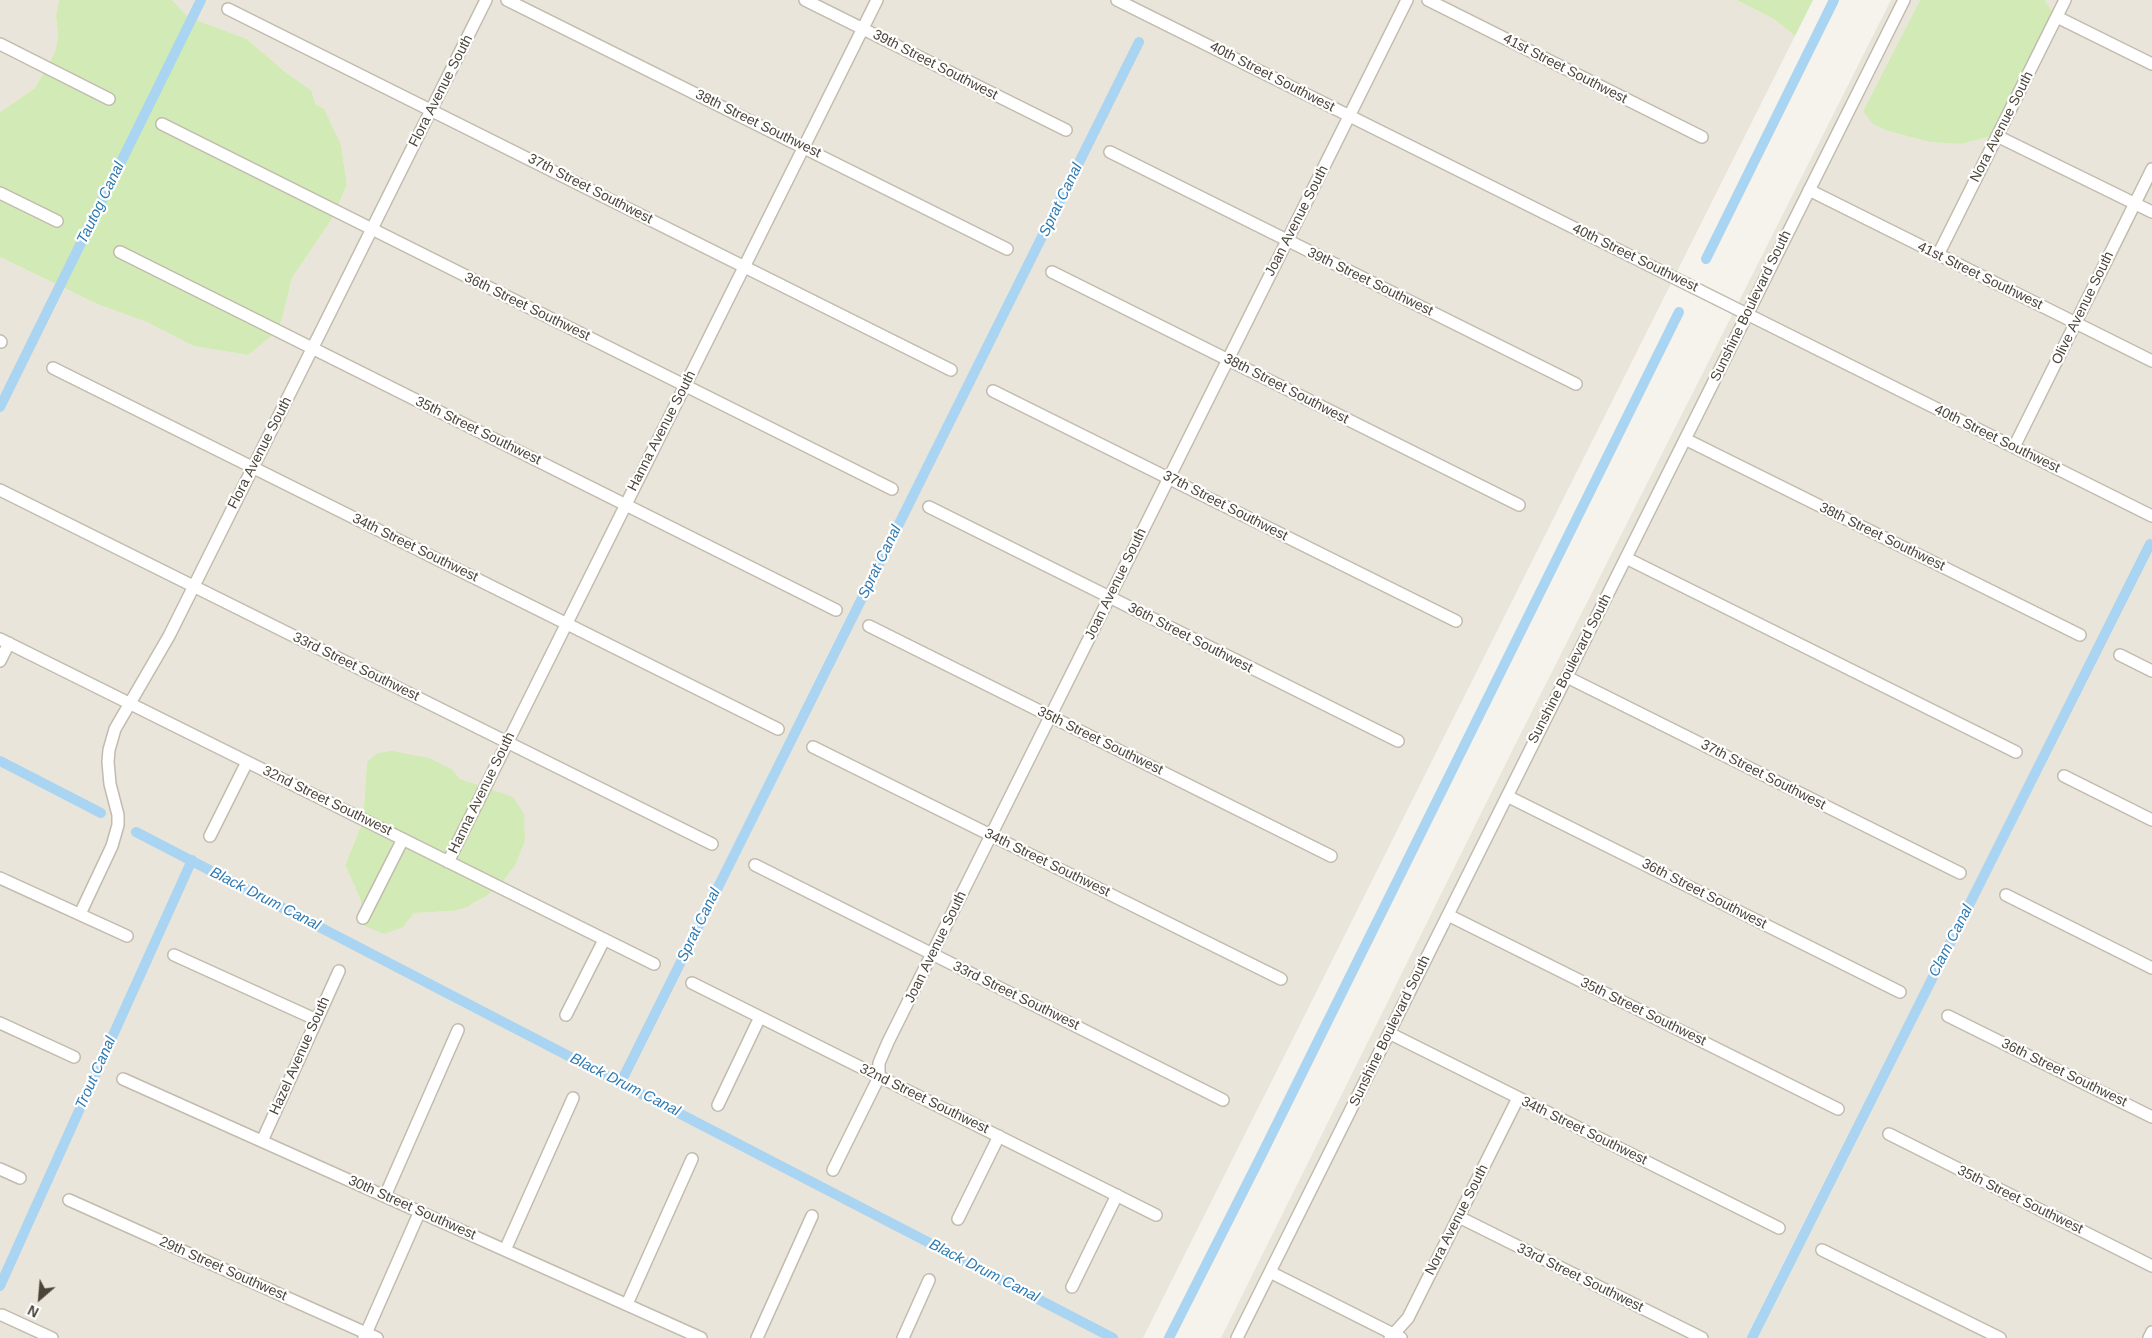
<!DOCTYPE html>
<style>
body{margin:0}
#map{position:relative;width:2152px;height:1338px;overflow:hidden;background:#f6f3ec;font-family:Arial,sans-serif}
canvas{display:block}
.north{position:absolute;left:15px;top:1273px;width:50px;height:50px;-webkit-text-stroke:4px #fff;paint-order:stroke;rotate:207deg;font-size:14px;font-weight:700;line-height:20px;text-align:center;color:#4b4439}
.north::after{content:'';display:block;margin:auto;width:18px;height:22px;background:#4b4439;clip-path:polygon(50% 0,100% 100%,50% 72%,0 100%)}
</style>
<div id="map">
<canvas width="2152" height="1338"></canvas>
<div class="north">N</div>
</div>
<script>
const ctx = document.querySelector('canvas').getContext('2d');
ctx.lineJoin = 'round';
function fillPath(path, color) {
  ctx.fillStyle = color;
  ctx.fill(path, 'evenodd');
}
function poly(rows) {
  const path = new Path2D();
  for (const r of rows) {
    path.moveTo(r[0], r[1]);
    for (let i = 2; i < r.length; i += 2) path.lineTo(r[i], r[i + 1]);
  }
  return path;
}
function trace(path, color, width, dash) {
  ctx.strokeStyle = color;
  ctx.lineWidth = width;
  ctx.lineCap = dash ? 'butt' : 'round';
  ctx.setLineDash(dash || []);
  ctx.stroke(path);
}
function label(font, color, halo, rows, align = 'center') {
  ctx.font = font + ' Arial,sans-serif';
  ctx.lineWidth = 4.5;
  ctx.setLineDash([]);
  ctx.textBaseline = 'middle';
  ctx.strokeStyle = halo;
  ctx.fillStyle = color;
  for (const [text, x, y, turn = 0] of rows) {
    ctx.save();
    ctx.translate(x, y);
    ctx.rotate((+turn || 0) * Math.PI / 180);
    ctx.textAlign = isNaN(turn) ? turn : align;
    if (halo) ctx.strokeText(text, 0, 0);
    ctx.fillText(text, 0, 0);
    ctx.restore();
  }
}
const residential = poly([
 [0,0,59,0,56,16,58,37,55,52,35,88,0,112],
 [172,0,1736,0,1774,19,1795,36,1143,1338,0,1338,0,257,97,304,149,323,193,346,248,355,282,319,292,278,332,219,347,185,341,145,316,105,311,90,284,71,247,39,188,17],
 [367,762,453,770,460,779,484,788,525,841,516,864,502,883,475,903,453,911,414,913,403,927,365,926,360,898,345,865,363,821],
 [1891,0,1898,0,1232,1338,1221,1338,1512,751],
 [1909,0,1920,0,1863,111,1888,131,1929,142,1961,144,1995,135,2053,14,2045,0,2152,0,2152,1338,1243,1338]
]);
const green = poly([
 [59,0,172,0,188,17,247,39,284,71,311,90,316,105,324,109,341,145,347,185,332,219,292,278,282,319,276,332,248,355,193,346,149,323,97,304,0,257,0,112,35,88,55,52,58,37,56,16],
 [1736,0,1813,0,1795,36,1774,19],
 [1920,0,2045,0,2053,13,1995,135,1961,144,1929,142,1888,131,1873,124,1863,111],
 [392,751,429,758,453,770,460,779,513,797,524,814,525,841,516,864,502,883,486,896,467,907,453,911,414,913,403,927,384,934,365,926,360,898,345,865,363,821,367,762,378,753]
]);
const canal = poly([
 [1706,259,1834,0],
 [0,407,201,0],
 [0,761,101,813],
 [136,832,1113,1338],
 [621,1082,1139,42],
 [0,1286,192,860],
 [1169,1338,1260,1158,1679,312],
 [1752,1338,2150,544]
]);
const minor = poly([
 [507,0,1007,249],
 [805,0,1066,130],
 [1117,0,2152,516],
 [1428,0,1702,137],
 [228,9,951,370],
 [2057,17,2152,64],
 [0,44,109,99],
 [162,124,892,489],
 [1997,136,2152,212],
 [1110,152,1576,384],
 [1809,190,2152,361],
 [0,193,57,221],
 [120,252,836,610],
 [1938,255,2065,0],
 [1052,272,1519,505],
 [0,341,1,342],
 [53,368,778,729],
 [993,391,1456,621],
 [1685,439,2080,635],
 [2014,447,2152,169],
 [0,490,712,844],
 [929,507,1398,741],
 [1626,558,2016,752],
 [869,626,1331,856],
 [0,639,654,964],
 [2120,655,2152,671],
 [0,661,9,643],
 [1567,677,1960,873],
 [813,747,1281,979],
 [2064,776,2152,820],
 [1507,796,1900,992],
 [210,836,247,762],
 [448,862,877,0],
 [755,865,1223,1100],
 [0,878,127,936],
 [2006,895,2152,968],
 [80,914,112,846,118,825,118,815,110,784,108,762,109,750,115,729,169,636,486,0],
 [1448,915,1838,1109],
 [363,918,403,839],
 [174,955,317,1020],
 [692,983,1156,1215],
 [566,1015,604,940],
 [1948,1016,2152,1117],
 [0,1023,74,1057],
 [1389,1033,1779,1228],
 [123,1079,701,1338],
 [718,1105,760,1017],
 [1889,1134,2152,1266],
 [262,1141,339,971],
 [0,1169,20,1178],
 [833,1170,879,1077,879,1063,888,1042,1407,0],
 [385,1196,458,1030],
 [69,1200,377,1338],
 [1459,1217,1702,1338],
 [958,1219,999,1136],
 [505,1250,573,1098],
 [1822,1250,2000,1338],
 [1270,1272,1401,1338],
 [1072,1287,1117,1195],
 [627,1304,692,1159],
 [2,1315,52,1338],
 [364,1338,420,1211],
 [757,1338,812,1216],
 [903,1338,929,1280],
 [1237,1338,1904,0],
 [1390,1338,1408,1318,1518,1098],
 [2149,1338,2152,1332]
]);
const streetNames = [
 ["39th Street Southwest",935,65,27],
 ["41st Street Southwest",1565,69,27],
 ["40th Street Southwest",1272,77,27],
 ["Flora Avenue South",441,91,-63],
 ["38th Street Southwest",758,124,26],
 ["Nora Avenue South",2002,127,-63],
 ["37th Street Southwest",590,189,27],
 ["Joan Avenue South",1297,221,-63],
 ["40th Street Southwest",1635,258,26],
 ["41st Street Southwest",1980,276,26],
 ["39th Street Southwest",1370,282,26],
 ["Sunshine Boulevard South",1751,306,-64],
 ["36th Street Southwest",527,307,26],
 ["Olive Avenue South",2083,308,-64],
 ["38th Street Southwest",1286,389,27],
 ["35th Street Southwest",478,431,26],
 ["Hanna Avenue South",662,431,-63],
 ["40th Street Southwest",1997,439,26],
 ["Flora Avenue South",260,453,-63],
 ["37th Street Southwest",1225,506,27],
 ["38th Street Southwest",1882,537,26],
 ["34th Street Southwest",415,548,26],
 ["Joan Avenue South",1116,584,-64],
 ["36th Street Southwest",1190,638,27],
 ["33rd Street Southwest",356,667,26],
 ["Sunshine Boulevard South",1570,669,-63],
 ["35th Street Southwest",1100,741,26],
 ["37th Street Southwest",1763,775,27],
 ["Hanna Avenue South",482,793,-64],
 ["32nd Street Southwest",327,801,26],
 ["34th Street Southwest",1047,863,26],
 ["36th Street Southwest",1704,894,27],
 ["Joan Avenue South",936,947,-64],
 ["33rd Street Southwest",1016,996,26],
 ["35th Street Southwest",1643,1012,26],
 ["Sunshine Boulevard South",1390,1031,-64],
 ["Hazel Avenue South",300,1056,-66],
 ["36th Street Southwest",2064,1073,26],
 ["32nd Street Southwest",924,1099,26],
 ["34th Street Southwest",1584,1131,26],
 ["35th Street Southwest",2020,1200,26],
 ["30th Street Southwest",412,1208,24],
 ["Nora Avenue South",1457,1220,-63],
 ["29th Street Southwest",223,1269,24],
 ["33rd Street Southwest",1580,1278,26]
];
const waterNames = [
 ["Sprat Canal",1061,200,-64],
 ["Tautog Canal",101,203,-64],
 ["Sprat Canal",880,562,-64],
 ["Black Drum Canal",265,899,27],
 ["Sprat Canal",699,925,-64],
 ["Clam Canal",1951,941,-63],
 ["Trout Canal",96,1073,-66],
 ["Black Drum Canal",625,1085,27],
 ["Black Drum Canal",984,1271,27]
];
fillPath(residential, '#eae5da');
fillPath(green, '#d2eab5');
trace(canal, '#a9d4f2', 10);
trace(minor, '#c2bbae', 14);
trace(minor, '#fff', 11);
label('14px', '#4b4439', '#fff', streetNames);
label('italic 15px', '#2e7ab2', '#fff', waterNames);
</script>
